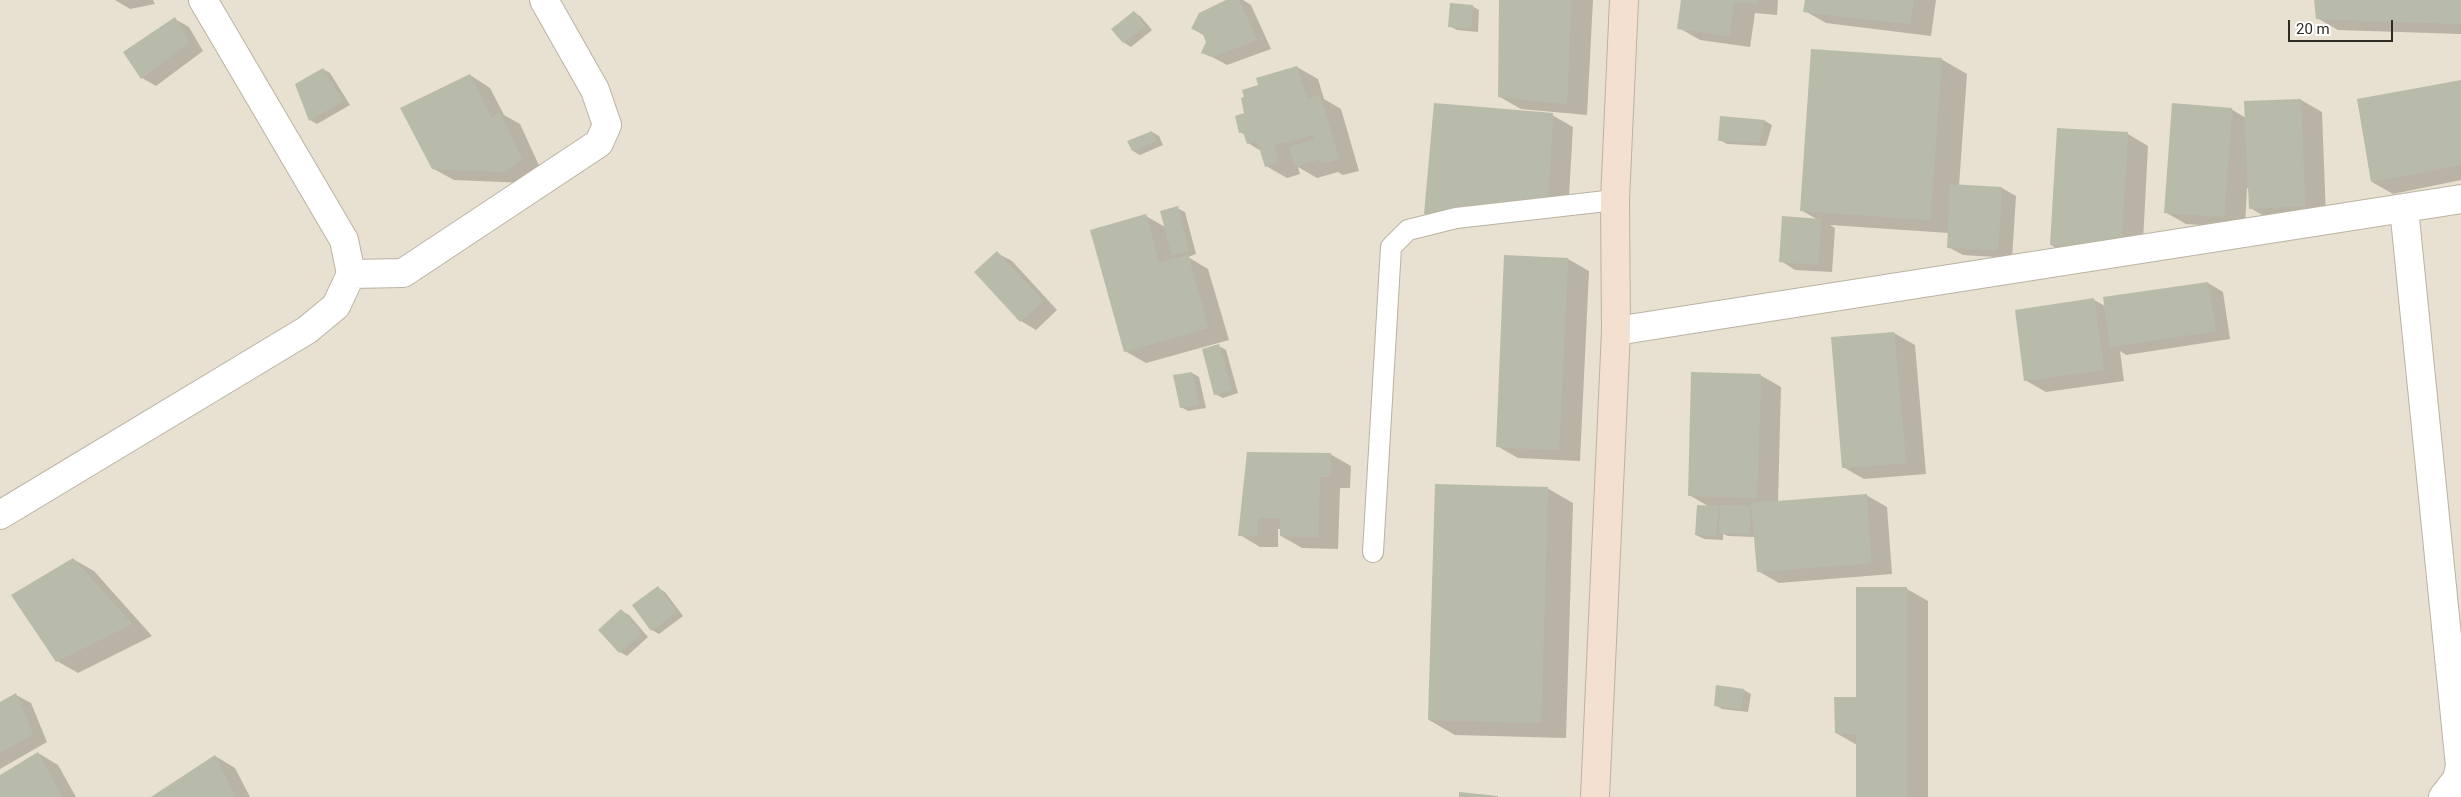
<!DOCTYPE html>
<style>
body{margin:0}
#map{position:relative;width:2461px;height:797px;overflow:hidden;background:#e8e0d0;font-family:Roboto,sans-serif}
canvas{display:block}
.scale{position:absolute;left:2288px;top:20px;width:105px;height:22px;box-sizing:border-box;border:2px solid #2e2b24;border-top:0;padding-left:6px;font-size:15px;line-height:18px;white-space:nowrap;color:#2e2b24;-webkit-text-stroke:4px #fff;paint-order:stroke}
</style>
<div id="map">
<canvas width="2461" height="797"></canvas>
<div class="scale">20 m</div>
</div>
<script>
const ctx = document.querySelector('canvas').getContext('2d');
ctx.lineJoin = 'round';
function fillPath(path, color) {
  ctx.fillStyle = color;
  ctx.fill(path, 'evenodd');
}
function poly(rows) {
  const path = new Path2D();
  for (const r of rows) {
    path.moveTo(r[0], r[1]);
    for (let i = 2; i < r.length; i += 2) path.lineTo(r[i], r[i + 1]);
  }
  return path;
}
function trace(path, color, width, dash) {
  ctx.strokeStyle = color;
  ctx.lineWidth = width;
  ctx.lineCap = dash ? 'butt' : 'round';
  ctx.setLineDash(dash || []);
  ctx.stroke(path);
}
const shadow = poly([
 [115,0,153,0,155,4,130,9],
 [1229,0,1243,0,1251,5,1271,49,1227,65,1203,52,1207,43,1205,36,1193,29],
 [1499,0,1593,0,1587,115,1521,109,1500,97],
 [1683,0,1778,0,1777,15,1755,13,1750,47,1700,40,1679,28],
 [1806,0,1936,0,1931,36,1826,23,1805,11],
 [2316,0,2461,0,2461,34,2338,30,2317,18],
 [1472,6,1479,10,1478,32,1457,30,1449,26],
 [1134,12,1141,17,1152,30,1131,47,1123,42],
 [175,19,189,27,203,51,156,86,142,78],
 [1941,59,1967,74,1959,186,2002,188,2016,196,2012,258,1963,255,1948,247,1949,233,1830,225,1835,228,1832,272,1795,270,1781,261,1818,220,1801,210],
 [1297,67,1318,79,1324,99,1341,109,1359,171,1343,175,1338,172,1317,178,1298,167,1300,174,1287,178,1266,166,1261,151,1248,143,1245,135,1240,132,1245,114,1260,86],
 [323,69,330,73,350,105,317,124,310,120],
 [470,75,490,88,504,115,520,124,542,172,526,183,454,180,432,168],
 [2461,81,2461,180,2393,194,2372,182],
 [2301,100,2322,112,2326,218,2271,220,2250,208,2249,189,2247,188,2245,228,2186,224,2165,212,2231,109,2246,118],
 [1552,115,1573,127,1568,213,1446,226,1425,214],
 [1765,121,1772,125,1766,146,1727,144,1720,140],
 [1152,132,1159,136,1163,145,1140,155,1133,151],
 [2128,134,2148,146,2142,261,2072,257,2051,245],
 [1177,208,1185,212,1196,254,1188,257,1208,269,1229,340,1146,363,1125,351,1146,216,1165,227],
 [997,253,1012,261,1057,310,1036,330,1021,321,976,272],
 [1506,257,1568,259,1589,271,1580,461,1518,458,1497,446],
 [2208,283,2223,292,2230,339,2126,355,2120,351,2124,381,2046,392,2025,380,2094,300,2105,306,2104,298],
 [1894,333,1915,345,1926,474,1864,479,1843,467,1832,338],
 [1219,346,1226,350,1238,393,1223,398,1215,394],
 [1192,373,1199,377,1206,408,1188,411,1181,407],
 [1760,375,1781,387,1778,502,1866,495,1887,507,1892,574,1779,583,1758,571,1755,537,1728,536,1723,534,1723,540,1704,539,1696,535,1708,506,1689,495],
 [1248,453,1330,454,1351,466,1350,488,1340,488,1338,549,1302,548,1281,536,1281,529,1278,529,1278,547,1260,547,1240,535],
 [1547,488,1573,503,1566,738,1455,735,1429,720],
 [73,559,94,571,152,636,78,673,57,661],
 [658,588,665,592,683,616,659,634,652,630],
 [1907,589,1928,601,1928,797,1857,797,1857,745,1836,733,1857,699],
 [622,611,629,615,648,637,627,656,620,652],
 [1744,690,1751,694,1748,712,1722,709,1715,705],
 [16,695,31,703,47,742,0,769,0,703],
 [38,753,58,765,76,797,0,797,0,777],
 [215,756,235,768,250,797,153,797]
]);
const building = poly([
 [1226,0,1239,0,1257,40,1212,57,1201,53,1206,42,1202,32,1191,29,1199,13],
 [1499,0,1571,0,1567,104,1498,97],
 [1681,0,1757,0,1757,4,1734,2,1729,36,1677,29],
 [1805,0,1914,0,1910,24,1803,12],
 [2314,0,2461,0,2461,24,2316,19],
 [1450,3,1473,5,1471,28,1448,27],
 [1134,11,1145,26,1123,43,1111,29],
 [175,17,189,42,141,79,123,52],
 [1811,49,1942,58,1930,220,1800,211],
 [1297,66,1307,99,1320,95,1339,159,1321,164,1320,159,1295,167,1289,147,1314,140,1313,135,1274,145,1279,162,1265,167,1257,141,1247,144,1243,132,1239,133,1235,116,1244,113,1241,98,1244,97,1242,90,1258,85,1256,78],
 [323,68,343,101,309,121,295,84],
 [470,74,492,119,499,111,522,159,505,172,432,169,400,108],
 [2461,80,2461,165,2371,182,2357,99],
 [2301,99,2305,206,2249,209,2244,101],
 [1434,103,1553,113,1548,202,1424,214],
 [2172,103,2232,108,2224,217,2164,213],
 [1720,116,1765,120,1759,142,1718,141],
 [2057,128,2128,132,2121,249,2050,245],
 [1152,131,1156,141,1132,151,1127,141],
 [1950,184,2002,187,1998,250,1947,248],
 [1178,206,1189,251,1172,255,1160,211],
 [1146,214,1159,263,1188,255,1208,328,1124,352,1090,230],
 [1782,216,1821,219,1818,265,1779,262],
 [997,251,1043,301,1020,322,974,272],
 [1504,255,1568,258,1559,450,1496,447],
 [2208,282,2216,331,2110,347,2103,297],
 [2094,298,2104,370,2024,381,2015,310],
 [1894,332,1906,463,1842,468,1831,337],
 [1219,344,1232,390,1214,395,1202,349],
 [1192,372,1199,404,1180,408,1173,375],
 [1691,372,1761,374,1757,498,1688,496],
 [1247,452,1331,453,1330,477,1320,477,1318,537,1280,536,1280,518,1258,518,1257,536,1238,536],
 [1435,484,1548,487,1541,723,1428,720],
 [1867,494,1871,563,1757,572,1751,503],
 [1697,505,1718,506,1716,536,1695,535],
 [1720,505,1750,506,1750,534,1719,533],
 [73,558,132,624,56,662,11,595],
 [658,586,677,612,651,631,632,605],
 [1856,587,1907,587,1907,797,1856,797,1856,734,1835,733,1834,697,1856,697],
 [621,609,642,633,619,653,598,630],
 [1716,685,1744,689,1741,709,1714,706],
 [16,693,33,734,0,753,0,702],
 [38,752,62,797,0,797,0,775],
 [215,755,235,797,151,797],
 [1459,792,1498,796,1498,797,1459,797]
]);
const lane = poly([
 [1373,552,1391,247,1408,230,1456,218,1615,200]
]);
const street = poly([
 [2404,208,2460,766,2457,779,2443,797],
 [351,274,403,273,599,143,607,125,595,90,544,0],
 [1616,331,2461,199],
 [0,515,307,330,336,306,351,274,344,240,203,0]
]);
const secondary = poly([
 [1595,797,1616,331,1615,200,1624,0]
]);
fillPath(shadow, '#0003');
fillPath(building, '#b9bbaa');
trace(lane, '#bab3a3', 22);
trace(street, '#bab3a3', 30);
trace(secondary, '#bab3a3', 30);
trace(lane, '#fff', 20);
trace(street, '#fff', 28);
trace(secondary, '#f4e0d0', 28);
</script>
